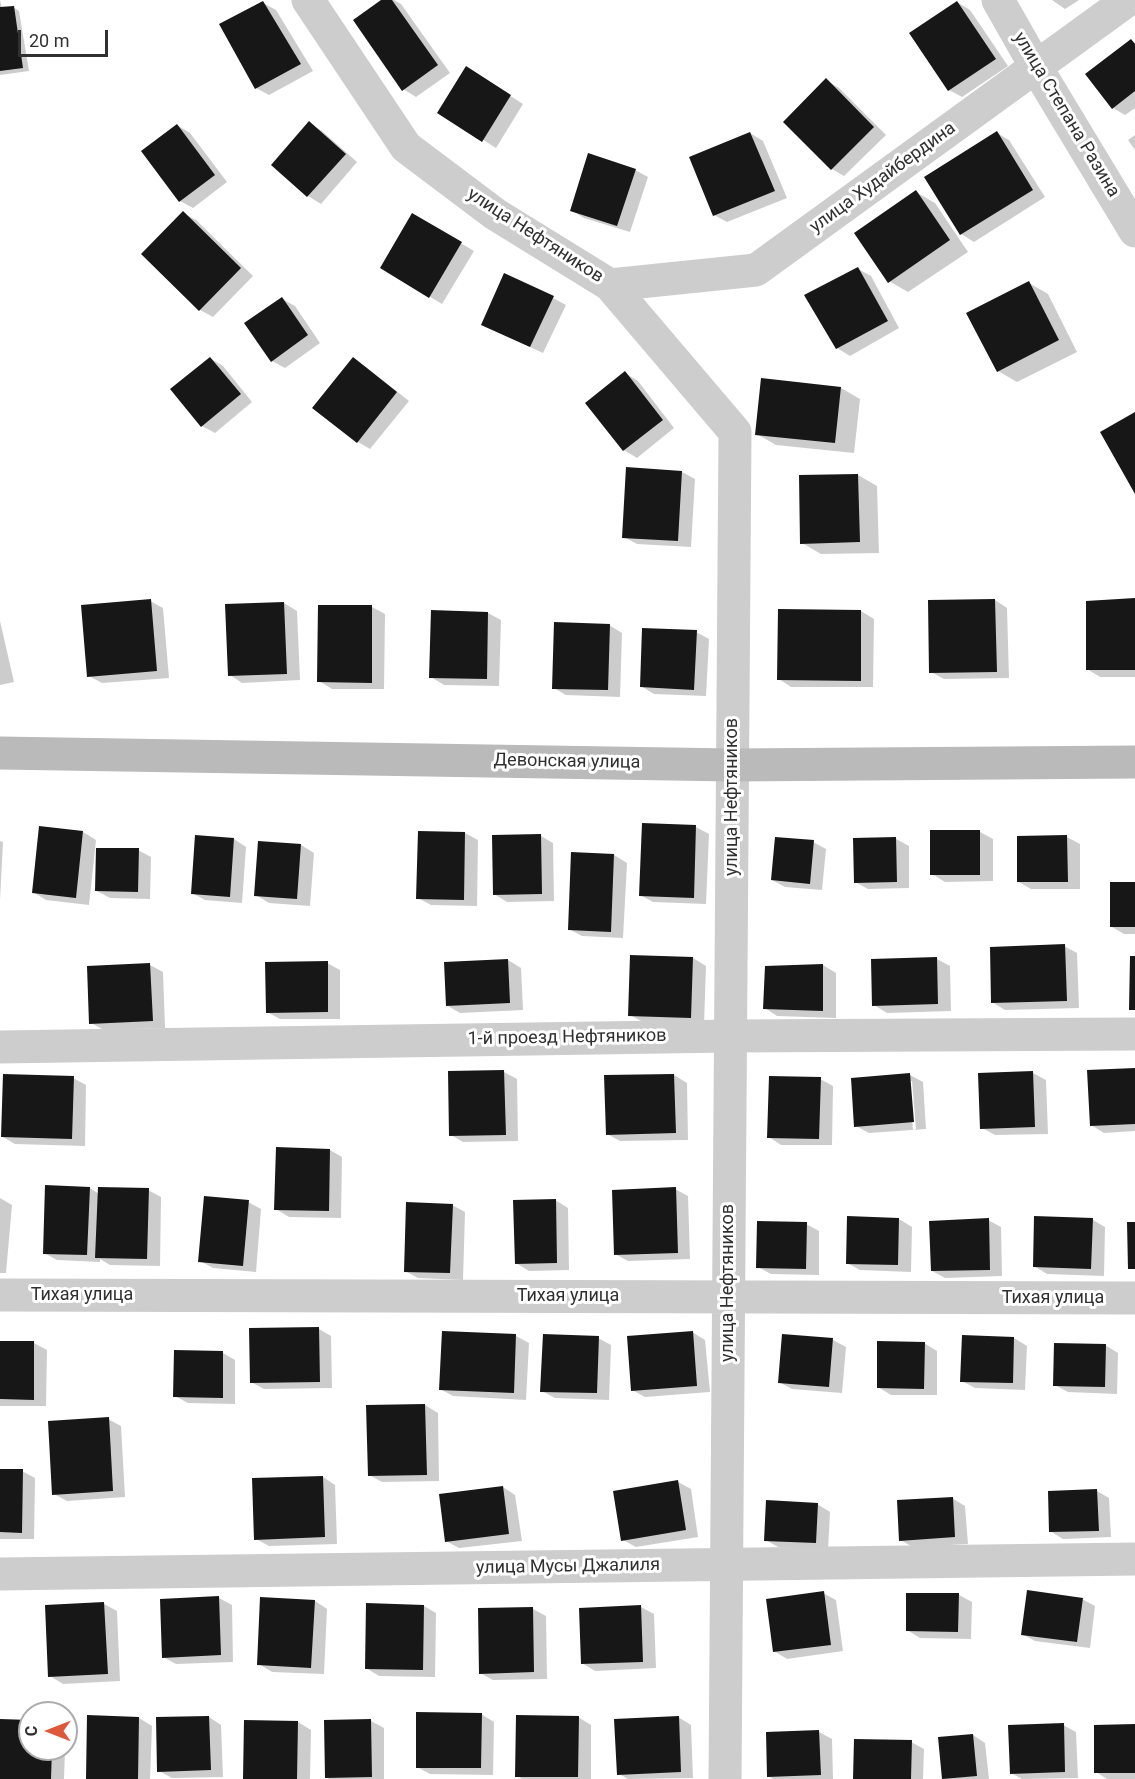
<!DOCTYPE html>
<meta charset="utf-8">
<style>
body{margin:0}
#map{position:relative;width:1135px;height:1779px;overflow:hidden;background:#fff;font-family:Roboto,sans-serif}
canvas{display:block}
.north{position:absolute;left:18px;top:1701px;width:60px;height:60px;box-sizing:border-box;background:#fff;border:2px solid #acacac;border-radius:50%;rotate:270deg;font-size:16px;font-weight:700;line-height:24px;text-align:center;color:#303030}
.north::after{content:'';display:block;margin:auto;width:21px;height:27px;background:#de583b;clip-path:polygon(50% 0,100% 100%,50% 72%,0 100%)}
.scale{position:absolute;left:18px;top:30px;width:90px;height:27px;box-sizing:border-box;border:3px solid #303030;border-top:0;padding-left:8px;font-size:18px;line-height:21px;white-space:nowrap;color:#303030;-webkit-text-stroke:4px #fff;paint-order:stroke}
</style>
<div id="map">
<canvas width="1135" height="1779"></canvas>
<div class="north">С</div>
<div class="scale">20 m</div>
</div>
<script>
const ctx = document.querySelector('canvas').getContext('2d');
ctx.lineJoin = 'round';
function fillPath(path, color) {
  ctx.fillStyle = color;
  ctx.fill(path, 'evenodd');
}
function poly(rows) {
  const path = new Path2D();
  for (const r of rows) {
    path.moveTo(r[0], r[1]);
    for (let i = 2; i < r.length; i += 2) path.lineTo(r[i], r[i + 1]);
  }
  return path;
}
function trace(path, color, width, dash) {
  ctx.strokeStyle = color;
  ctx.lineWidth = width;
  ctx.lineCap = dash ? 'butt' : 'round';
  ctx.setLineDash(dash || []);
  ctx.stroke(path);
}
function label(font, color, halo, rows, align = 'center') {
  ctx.font = font + ' Roboto,sans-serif';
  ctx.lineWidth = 6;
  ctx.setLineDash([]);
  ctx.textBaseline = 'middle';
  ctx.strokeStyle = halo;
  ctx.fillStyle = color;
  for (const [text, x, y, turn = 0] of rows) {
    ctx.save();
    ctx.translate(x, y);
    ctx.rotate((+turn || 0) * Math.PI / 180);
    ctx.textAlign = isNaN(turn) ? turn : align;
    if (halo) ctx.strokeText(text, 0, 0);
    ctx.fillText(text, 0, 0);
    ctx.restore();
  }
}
const shadow = poly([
 [0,0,2,9,13,7,19,11,29,71,0,75],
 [384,0,394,0,401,4,450,73,416,97,403,89],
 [1052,0,1079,0,1065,9],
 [957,2,970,10,1008,66,962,97,949,90],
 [263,3,276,10,313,71,269,95,256,88],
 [1131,40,1135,43,1135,108,1125,115,1113,108],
 [479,76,523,104,496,148,439,112],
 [826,80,839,88,886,135,844,176,832,169],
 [309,123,322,131,357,162,321,204,308,196,273,165],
 [177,125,190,133,227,182,193,208,180,201],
 [750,133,763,141,787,198,727,222,714,215],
 [997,133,1009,140,1045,197,974,242,961,234,926,177],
 [1135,135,1135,150,1128,140],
 [635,170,648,177,630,232,584,218,571,210],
 [916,192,935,203,968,252,908,292,889,281],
 [183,213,196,220,253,276,213,317,200,310],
 [413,215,474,251,442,304,382,268],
 [858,269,871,276,899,328,850,356,837,348],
 [1029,283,1048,294,1077,352,1017,382,998,371],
 [553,298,566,305,543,353,495,331],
 [282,299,295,306,320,343,285,368,272,361],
 [210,358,223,366,252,402,215,433,202,426],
 [354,359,366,367,409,401,370,449,358,442],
 [625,373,638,381,674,428,637,458,624,450],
 [841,388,860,399,854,453,776,445,757,434],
 [682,472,695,479,691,547,637,544,624,537],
 [858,475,877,486,879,553,821,554,802,543],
 [1135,599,1135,677,1100,677,1087,669],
 [995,600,1007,608,1009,678,944,679,931,672],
 [150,601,163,608,169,678,102,683,89,676],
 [284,603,297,611,300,680,242,683,230,675],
 [372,607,385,614,384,689,332,689,319,681],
 [779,611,861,611,874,619,873,687,791,687,779,679],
 [488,613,501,620,499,686,444,685,431,677],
 [0,621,14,682,0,685],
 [609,625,622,633,620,697,566,695,554,688],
 [696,632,709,639,706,696,654,694,641,686],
 [696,827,709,834,706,904,653,902,640,895],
 [41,828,83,832,96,840,89,905,46,900,33,892],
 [932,832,980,832,993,839,993,881,945,882,932,874],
 [465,833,478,840,477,906,431,905,418,898],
 [541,836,553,843,554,901,507,902,494,894],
 [1067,837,1080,844,1080,889,1031,889,1019,882],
 [234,839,246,847,242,903,205,900,192,893],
 [896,839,909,846,909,888,868,889,855,882],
 [0,841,3,842,0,900],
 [260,842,301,845,314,853,310,906,269,903,256,895],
 [813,842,826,849,822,890,785,887,772,880],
 [138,850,151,857,150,899,110,898,97,891],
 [614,855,627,863,623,938,582,936,569,929],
 [1135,883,1135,934,1124,934,1112,927],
 [1064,946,1077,953,1079,1008,1005,1010,992,1002],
 [693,958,706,966,704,1025,643,1022,630,1015],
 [937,959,950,966,951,1011,887,1013,874,1005],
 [508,960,521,968,523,1010,460,1013,448,1006],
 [327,963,340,970,340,1019,280,1019,267,1012],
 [150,965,163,972,165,1028,104,1030,91,1023],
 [823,965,836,973,836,1018,777,1016,765,1008],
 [1135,1070,1135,1131,1104,1133,1091,1125],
 [504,1072,517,1079,518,1141,463,1142,451,1135],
 [1033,1073,1046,1080,1048,1134,995,1135,982,1128],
 [674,1075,687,1083,688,1140,620,1141,607,1134],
 [910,1075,923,1082,926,1129,869,1133,856,1126],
 [909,1081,912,1081,916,1129,913,1130],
 [73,1078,86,1085,85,1146,15,1144,3,1137],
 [820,1079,833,1086,832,1145,781,1145,769,1137],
 [330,1150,342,1157,341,1218,289,1217,276,1209],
 [90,1188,99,1194,148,1190,161,1197,160,1266,110,1265,100,1259,100,1262,57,1260,44,1253],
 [675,1189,688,1196,690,1259,628,1261,615,1254],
 [0,1198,12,1205,6,1273,0,1273],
 [555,1200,568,1208,569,1270,529,1271,516,1263],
 [248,1202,261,1209,256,1272,213,1268,200,1261],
 [452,1205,465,1212,463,1280,418,1278,405,1271],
 [899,1219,912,1227,911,1272,860,1270,847,1263],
 [988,1220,1001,1227,1002,1276,945,1278,932,1271],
 [1093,1220,1105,1227,1104,1276,1047,1274,1034,1266],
 [806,1224,819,1231,819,1275,771,1274,758,1267],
 [319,1329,331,1336,332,1388,264,1389,251,1382],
 [443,1332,516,1336,529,1343,526,1400,453,1396,440,1389],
 [692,1332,705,1340,710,1392,645,1397,632,1390],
 [598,1338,611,1345,609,1400,555,1398,542,1391],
 [1014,1338,1027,1346,1025,1390,975,1388,962,1381],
 [833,1340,846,1347,842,1393,792,1389,779,1382],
 [0,1342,34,1343,47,1350,46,1406,0,1406],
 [924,1343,937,1351,937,1395,891,1395,878,1387],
 [1105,1345,1118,1353,1117,1394,1068,1392,1055,1385],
 [223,1353,235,1360,235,1404,188,1403,175,1396],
 [425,1405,438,1413,439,1481,382,1482,369,1475,368,1406],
 [108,1419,121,1426,125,1497,67,1501,54,1494],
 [0,1471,22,1471,35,1478,34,1539,0,1539],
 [323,1477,335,1485,337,1544,269,1546,256,1539],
 [678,1482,691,1489,698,1537,636,1547,623,1540],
 [503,1487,515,1495,522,1541,459,1548,446,1541],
 [1097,1491,1109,1498,1111,1537,1063,1539,1050,1531],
 [952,1498,965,1506,968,1544,913,1547,900,1540],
 [817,1504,830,1512,828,1550,778,1547,766,1540],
 [823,1593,836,1600,843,1651,787,1659,774,1651],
 [908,1594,959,1595,972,1602,971,1639,920,1638,907,1630],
 [219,1598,232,1605,233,1662,176,1664,163,1657],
 [1082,1599,1095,1606,1090,1648,1035,1641,1022,1634],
 [315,1601,327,1609,324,1674,272,1672,259,1664],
 [104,1604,117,1611,120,1681,63,1684,50,1676],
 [424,1606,436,1613,435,1677,379,1676,366,1668],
 [641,1607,654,1614,656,1668,595,1671,582,1663,581,1609],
 [533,1609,546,1616,547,1679,493,1680,480,1673,479,1610],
 [481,1714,494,1722,493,1775,430,1774,417,1767],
 [209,1717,221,1725,223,1777,172,1778,159,1771],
 [578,1717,591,1725,591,1779,522,1779,517,1776],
 [678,1717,691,1725,693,1778,628,1779,619,1774],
 [139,1718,152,1726,150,1779,88,1779],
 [0,1721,30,1722,30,1749,65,1749,64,1779,0,1779],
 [246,1721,298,1722,311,1730,310,1779,245,1779],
 [371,1721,384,1728,384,1779,329,1779,326,1777],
 [1063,1725,1076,1732,1078,1778,1022,1779,1011,1773],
 [1135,1726,1135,1779,1107,1779,1096,1772],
 [819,1732,832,1739,833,1779,773,1779,768,1776],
 [973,1735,985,1743,989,1779,944,1779],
 [911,1742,924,1749,923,1779,857,1779]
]);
const building = poly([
 [381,0,392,0,438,65,402,91,353,20],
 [263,1,301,64,255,89,219,24],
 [957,1,996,59,948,91,909,33],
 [14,6,23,68,0,71,0,7],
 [1131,39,1135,44,1135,91,1112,109,1085,74],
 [466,66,511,95,482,142,437,113],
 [826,78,874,127,831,170,783,122],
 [309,121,346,154,307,197,271,165],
 [177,124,215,175,179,202,141,151],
 [997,131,1033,190,960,235,924,177],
 [750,132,775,191,713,216,689,157],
 [588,153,636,169,617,226,570,211],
 [916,190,950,240,888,283,854,233],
 [183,211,241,268,199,311,141,254],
 [412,213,462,242,429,298,380,268],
 [858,267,888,321,836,349,804,295],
 [504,273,554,296,530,347,481,325],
 [1029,281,1059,340,997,372,966,313],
 [282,297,308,335,271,362,244,323],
 [210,357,241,394,201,427,170,389],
 [353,357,397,392,357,443,312,408],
 [625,371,663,420,623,451,585,403],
 [761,378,841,387,835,443,755,435],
 [1135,412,1135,494,1100,432],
 [626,467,682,471,678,541,622,538],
 [858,474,860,542,800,544,799,475],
 [1135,598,1135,670,1086,670,1086,601],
 [151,599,157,671,87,677,81,605],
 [995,599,997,672,929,673,928,600],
 [284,602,287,674,228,676,225,604],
 [318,605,372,605,372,683,317,682],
 [778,609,861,610,861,681,777,680],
 [431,610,488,612,487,679,429,678],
 [554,622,610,624,608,690,552,689],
 [642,628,697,630,694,690,640,687],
 [642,823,696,825,694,898,639,896],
 [39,826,83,831,76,898,32,893],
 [930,830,980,830,980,875,930,875],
 [418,831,465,832,464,900,416,899],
 [541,834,542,894,493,895,492,835],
 [195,835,234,838,230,897,191,894],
 [1067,835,1068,882,1017,882,1017,836],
 [775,837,814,840,810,884,771,880],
 [896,837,897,882,854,883,853,838],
 [258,841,301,844,297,899,254,896],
 [96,848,139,848,138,892,95,891],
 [571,852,614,854,611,932,568,930],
 [1110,882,1135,882,1135,927,1110,927],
 [1065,944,1067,1001,991,1003,990,947],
 [630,955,693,957,691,1018,628,1016],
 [1130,956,1135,956,1135,1010,1129,1010],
 [937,957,938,1004,872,1006,871,959],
 [508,959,510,1003,446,1006,444,962],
 [328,961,328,1012,266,1013,265,962],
 [150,963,153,1021,89,1024,87,966],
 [823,964,823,1011,763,1009,765,966],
 [1135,1068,1135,1124,1090,1126,1087,1070],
 [504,1070,506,1135,449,1136,448,1071],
 [1033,1071,1035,1127,980,1129,978,1073],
 [910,1073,914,1122,854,1127,851,1078],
 [3,1074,74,1076,72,1139,1,1137],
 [674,1074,676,1133,606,1135,604,1075],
 [769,1076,821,1077,819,1139,767,1138],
 [276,1147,330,1149,329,1211,274,1210],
 [45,1185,90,1187,87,1255,43,1254],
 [98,1187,149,1188,147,1259,95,1258],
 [676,1187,678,1253,614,1255,612,1190],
 [204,1196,249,1200,243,1266,198,1262],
 [556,1199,557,1263,515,1264,513,1200],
 [406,1202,453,1204,450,1273,404,1272],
 [847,1216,899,1218,898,1265,846,1264],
 [1034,1216,1093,1218,1091,1269,1033,1267],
 [989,1218,990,1270,931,1271,929,1221],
 [757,1221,807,1222,806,1269,756,1268],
 [1127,1222,1135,1222,1135,1269,1128,1269],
 [319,1327,320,1382,250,1383,249,1328],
 [442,1331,516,1334,514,1393,439,1390],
 [693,1331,697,1386,631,1391,627,1336],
 [543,1334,599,1336,597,1393,540,1392],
 [782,1334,833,1338,829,1387,778,1383],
 [962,1335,1014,1337,1013,1383,960,1382],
 [0,1341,34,1341,34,1400,0,1399],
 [877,1341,925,1342,924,1389,877,1388],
 [1054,1343,1106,1344,1105,1387,1053,1386],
 [174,1350,223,1351,223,1398,173,1397],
 [425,1404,427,1475,368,1476,366,1405],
 [109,1417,113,1491,52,1495,48,1421],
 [0,1469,23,1469,22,1533,0,1532],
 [323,1476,325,1537,254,1540,252,1478],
 [678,1480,686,1530,621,1541,613,1491],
 [503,1486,509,1534,445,1542,439,1494],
 [1097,1489,1099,1531,1049,1532,1048,1491],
 [953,1497,955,1537,899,1541,897,1500],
 [766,1500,818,1503,816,1543,764,1541],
 [1027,1590,1083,1598,1077,1642,1021,1635],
 [824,1591,831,1645,773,1652,766,1599],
 [906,1593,959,1593,958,1632,906,1631],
 [219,1596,221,1655,162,1658,160,1599],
 [260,1597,315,1600,311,1668,257,1665],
 [104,1602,108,1674,48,1677,45,1605],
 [366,1603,424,1605,423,1670,365,1669],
 [641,1605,643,1662,581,1664,579,1608],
 [533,1607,534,1672,479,1674,478,1608],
 [416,1712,482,1713,481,1768,416,1768],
 [87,1715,139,1717,138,1779,86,1779],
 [516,1715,579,1716,578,1777,515,1777],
 [209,1716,211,1770,157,1772,156,1717],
 [679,1716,681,1772,617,1775,614,1719],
 [0,1719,30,1720,30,1749,52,1749,51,1779,0,1779],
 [371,1719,372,1777,325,1778,324,1720],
 [244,1720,298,1721,297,1779,243,1779],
 [1064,1723,1065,1772,1010,1774,1008,1725],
 [1135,1724,1135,1773,1094,1773,1094,1725],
 [819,1730,821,1775,767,1777,766,1732],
 [973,1734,977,1776,942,1779,938,1737],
 [854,1739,912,1740,911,1779,853,1779]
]);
const street = poly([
 [308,0,406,147,495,214,610,285,735,432,725,1779],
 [998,0,1036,67,1135,231],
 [610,285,756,270,1128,0],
 [0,1047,730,1036,1135,1034],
 [0,1295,1135,1298],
 [0,1574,1135,1559]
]);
const secondary = poly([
 [0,753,732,765,1135,762]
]);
const streetNames = [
 ["улица Степана Разина",1066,115,59],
 ["улица Худайбердина",883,178,-36],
 ["улица Нефтяников",535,236,33],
 ["Девонская улица",567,762,1],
 ["улица Нефтяников",732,797,-90],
 ["1-й проезд Нефтяников",567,1038,-1],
 ["улица Нефтяников",728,1283,-90],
 ["Тихая улица",82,1295],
 ["Тихая улица",568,1296],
 ["Тихая улица",1053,1298],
 ["улица Мусы Джалиля",568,1567,-1]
];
fillPath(shadow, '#0003');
fillPath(building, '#171717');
trace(street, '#cdcdcd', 33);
trace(secondary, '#bababa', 33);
label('18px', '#303030', '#fff', streetNames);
</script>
